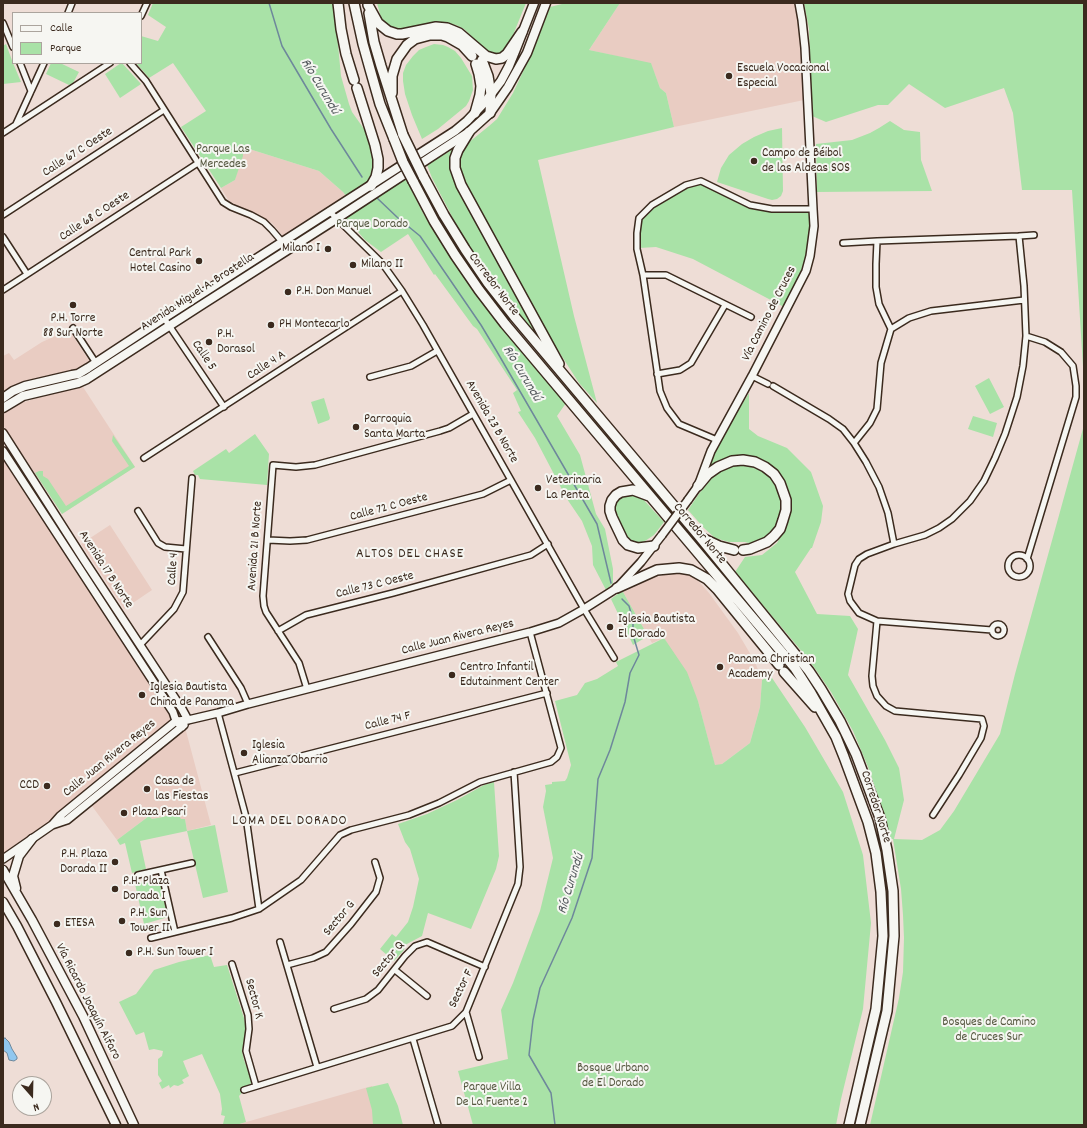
<!DOCTYPE html>
<meta charset="utf-8">
<style>
body{margin:0}
#map{position:relative;width:1087px;height:1128px;overflow:hidden;background:#eeddd6;font-family:Dekko,sans-serif}
canvas{display:block}
.frame{position:absolute;inset:0;border:4px solid #3b2a1e;pointer-events:none}
.legend{position:absolute;left:12px;top:12px;width:130px;height:52px;box-sizing:border-box;background:#f6f6f2;border:1px solid #aba49d;margin:0;padding:5px 7px;list-style:none;font-size:12px;color:#3b2a1e}
.legend li{display:flex;align-items:center;gap:8px;height:20px}
.legend b{width:20px;border:1px solid #aba49d}
.north{position:absolute;left:12px;top:1076px;width:40px;height:40px;box-sizing:border-box;background:#f6f6f2;border:1px solid #aba49d;border-radius:50%;rotate:160deg;font-size:11px;font-weight:700;line-height:16px;text-align:center;color:#3b2a1e}
.north::after{content:'';display:block;margin:auto;width:14px;height:18px;background:#3b2a1e;clip-path:polygon(50% 0,100% 100%,50% 72%,0 100%)}
</style>
<div id="map">
<canvas width="1087" height="1128"></canvas>
<div class="frame"></div>
<ul class="legend">
<li><b style="height:5px;background:#f6f6f2"></b>Calle</li>
<li><b style="height:11px;background:#a9e2a7"></b>Parque</li>
</ul>
<div class="north">N</div>
</div>
<script>
const ctx = document.querySelector('canvas').getContext('2d');
ctx.lineJoin = 'round';
function fillPath(path, color) {
  ctx.fillStyle = color;
  ctx.fill(path, 'evenodd');
}
function poly(rows) {
  const path = new Path2D();
  for (const r of rows) {
    if (r.length === 3) {
      path.moveTo(r[0] + r[2], r[1]);
      path.arc(r[0], r[1], r[2], 0, 2 * Math.PI);
      continue;
    }
    path.moveTo(r[0], r[1]);
    for (let i = 2; i < r.length; i += 2) path.lineTo(r[i], r[i + 1]);
  }
  return path;
}
function trace(path, color, width, dash) {
  ctx.strokeStyle = color;
  ctx.lineWidth = width;
  ctx.lineCap = dash ? 'butt' : 'round';
  ctx.setLineDash(dash || []);
  ctx.stroke(path);
}
function label(font, color, halo, rows, align = 'center') {
  ctx.font = font + ' Dekko,sans-serif';
  ctx.lineWidth = 4;
  ctx.setLineDash([]);
  ctx.textBaseline = 'middle';
  ctx.strokeStyle = halo;
  ctx.fillStyle = color;
  for (const [text, x, y, turn = 0] of rows) {
    ctx.save();
    ctx.translate(x, y);
    ctx.rotate((+turn || 0) * Math.PI / 180);
    ctx.textAlign = isNaN(turn) ? turn : align;
    if (halo) ctx.strokeText(text, 0, 0);
    ctx.fillText(text, 0, 0);
    ctx.restore();
  }
}
const built = poly([
 [620,3,795,3,801,40,804,100,674,127,666,93,660,88,651,64,589,50],
 [243,147,319,171,343,192,346,196,283,236,272,223,234,205,229,201,221,188,235,180,237,173],
 [69,330,90,362,80,368,21,382,3,393,3,356,9,353,14,360,42,342],
 [83,387,135,467,62,514,3,425,3,414,21,403,54,393],
 [3,451,176,721,60,816,3,859],
 [110,525,152,590,124,609,81,544],
 [677,572,693,575,709,593,738,633,755,662,762,680,760,707,750,743,722,764,715,766,698,701,664,638,652,643,623,592,649,579],
 [184,725,186,731,211,825,187,831,185,819,181,819,177,812,163,817,152,819,149,816,117,840,89,802],
 [372,1086,379,1125,236,1125,288,1110]
]);
const green = poly([
 [153,3,334,3,341,76,349,104,352,112,369,136,372,146,374,171,370,182,346,196,343,192,319,171,243,147,243,156,235,180,221,188,181,127,206,111,173,63,149,78,136,63,141,63,141,36,158,41,166,27,148,15],
 [377,3,526,3,511,40,505,52,500,55,493,55,487,51,464,29,456,25,443,23,434,23,405,29,392,27,385,23,381,18],
 [566,3,620,3,589,50,651,63,660,88,666,93,674,127,538,160,574,316,597,403,579,383,552,341,465,185,460,171,460,164,461,155,468,143,489,126,497,119,513,93,535,46,550,7],
 [804,3,1084,3,1084,383,1072,190,1022,190,1013,113,1004,88,945,108,909,84,888,105,878,105,826,122,812,116,809,29],
 [6,44,13,63,21,82,3,84,3,46],
 [434,44,443,45,448,47,455,51,461,58,472,76,473,90,469,101,466,106,438,129,422,139,412,115,405,94,403,81,403,73,406,65,413,56,419,50,426,47],
 [51,63,60,63,79,72,73,83,69,85,46,74],
 [121,63,122,63,141,84,120,98,105,74],
 [890,121,904,130,920,132,921,160,932,191,817,192,816,144,852,140,870,133,879,128],
 [782,128,783,191,781,196,777,199,772,200,768,199,717,182,721,168,729,155,742,144,754,137,768,131],
 [458,142,451,169,542,342,505,299,477,259,457,226,432,178,427,165,450,151],
 [406,179,423,213,452,260,470,286,519,349,566,403,557,416,580,455,596,514,605,529,613,569,613,583,606,590,593,565,592,546,582,521,567,499,535,438,518,412,521,411,513,393,517,390,477,329,473,326,435,274,434,275,408,234,381,252,365,240,346,218],
 [701,183,749,206,811,211,810,241,804,270,784,307,693,259,656,247,639,248,638,233,641,219,653,206,686,186],
 [989,378,1004,407,990,414,975,386],
 [749,393,749,429,758,436,787,448,811,472,823,506,821,522,812,548,811,548,795,572,817,614,850,616,858,629,848,675,885,740,899,768,904,800,894,839,922,840,940,830,954,811,1000,734,1015,674,1084,425,1084,1125,870,1125,899,998,903,972,904,938,903,915,901,889,893,839,890,839,884,813,868,767,853,731,831,692,809,660,735,572,745,557,762,555,777,543,786,527,790,512,780,480,746,458,709,471,714,453,728,427],
 [324,398,330,418,329,420,318,424,311,402],
 [973,416,997,423,993,437,968,429],
 [255,434,269,454,267,485,200,479,198,475,195,475,193,471,226,449,229,453],
 [113,435,135,467,62,514,35,473,39,471,43,471,43,476,48,479,66,506,129,466,112,441],
 [736,465,751,467,757,469,768,475,775,485,781,500,782,512,779,521,774,529,764,538,752,544,745,542,729,542,715,538,704,528,688,510,698,495,712,478,727,467],
 [632,493,642,498,664,522,654,535,645,541,638,544,636,544,628,540,615,513,615,504,619,497],
 [623,592,648,636,633,645,611,599,619,593],
 [664,638,687,672,698,701,715,765,722,764,750,743,760,707,762,680,770,675,805,727,843,792,863,855,871,923,863,1009,841,1099,836,1125,473,1125,458,1071,508,1059,501,1010,513,983,540,911,553,858,543,807,546,791,545,785,552,784,552,782,565,781,567,778,571,765,555,701,577,695,585,683,597,679,618,666,616,662],
 [494,782,499,856,496,869,471,929,428,913,422,936,405,945,404,950,394,961,380,949,392,934,396,937,408,922,413,907,419,879,410,849,405,842,398,824,427,814,457,800,484,785],
 [177,812,181,819,185,819,187,831,215,825,228,892,203,898,187,831,140,841,146,869,132,873,125,843,120,845,117,840,149,816,152,819,163,817],
 [159,879,168,917,144,924,135,884],
 [210,955,214,967,227,965,244,1018,246,1030,242,1051,244,1060,252,1082,239,1096,246,1122,236,1125,221,1125,223,1124,225,1116,221,1115,222,1109,220,1094,202,1054,183,1061,189,1076,182,1080,184,1083,178,1086,174,1085,170,1088,169,1085,162,1089,159,1083,162,1081,158,1075,158,1059,162,1056,163,1051,154,1049,149,1050,144,1032,136,1035,119,1002,136,994,154,970,179,962],
 [388,1083,398,1106,403,1125,373,1125,372,1110,366,1088]
]);
const water = poly([
 [5,1038,9,1042,12,1049,17,1057,17,1059,14,1061,9,1060,7,1053,3,1050,3,1039,5,1038]
]);
const stream = poly([
 [269,3,282,46,331,129,362,177],
 [377,198,398,218,420,236,481,325,496,350,597,524,611,583],
 [555,1125,551,1093,529,1055,533,1020,540,988,572,918,592,858,598,779,610,750,625,702,630,673,639,655,633,635,633,620,629,606,622,599]
]);
const street = poly([
 [68,13,72,3],
 [141,16,147,3],
 [3,23,13,47],
 [20,63,31,91],
 [130,63,146,81,223,202,231,207,251,215,264,222,272,230,284,244],
 [16,124,44,63],
 [3,133,110,63],
 [329,211,382,263,402,291,423,325,584,609,614,658],
 [3,215,164,110],
 [1019,236,1034,235],
 [3,237,27,274],
 [843,243,877,241],
 [643,275,637,249,637,233,639,218,652,205,686,185,701,181,750,205,772,209,813,209],
 [3,290,198,163],
 [164,318,224,407],
 [73,328,96,363],
 [891,329,879,304,876,287,876,264,877,241,1019,236,1024,286,1026,336,1023,366,1017,397,1005,434,995,458,984,481,970,501,952,519,939,528,925,535,894,544,867,554,859,559,855,565,848,594,850,601,859,613,877,621,992,630],
 [1026,336,1045,342,1061,352,1073,366,1076,386,1076,397,1027,559],
 [657,374,680,370,691,363,725,305],
 [752,376,768,384],
 [370,377,411,366,437,351],
 [773,386,829,419,843,429,854,443,870,423,877,409,881,363,891,329,909,318,931,311,1024,300],
 [717,440,679,424,667,408,660,391,643,275,666,275,751,317],
 [854,443,866,462,879,487,888,513,894,544],
 [144,458,402,291],
 [138,511,158,543,165,547,186,549],
 [268,540,290,541,307,540,483,494,511,480],
 [1019,566,11],
 [877,621,872,676,873,686,877,696,886,706,895,711,982,719,984,726,981,738,959,775,933,815],
 [998,630,6],
 [278,631,306,615,393,593,531,555,548,544],
 [208,637,241,688,248,704],
 [140,645,174,609,183,592,192,478],
 [307,689,299,663,266,612,264,606,263,596,273,465,296,467,315,465,440,431,449,428,473,414],
 [218,713,246,817,259,909],
 [235,773,547,693],
 [161,870,175,932],
 [138,875,192,863],
 [151,938,232,918,259,909,301,880,340,835,351,830,409,815,439,803,480,782,551,762,557,757,561,748,530,632],
 [280,942,317,1067],
 [232,964,248,1015,249,1029,246,1051,256,1086],
 [287,965,313,958,326,952,351,924,376,892,380,878,375,862],
 [395,970,427,996],
 [334,1009,366,999,378,990,405,956,415,946,427,942,485,967],
 [466,1012,479,1057],
 [413,1039,438,1125],
 [244,1090,452,1026,466,1012,518,884,520,867,514,772]
]);
const secondary = poly([
 [3,433,84,560,182,709,188,720],
 [3,451,173,712,176,721,182,727],
 [688,500,698,486,711,451,717,440,752,376,806,271,810,256,814,226,813,209,805,48,802,20,799,3],
 [52,825,60,816,176,721,188,720,218,713,248,704,530,632,559,623,584,609,617,588,641,562,662,535],
 [3,859,52,825,67,820,184,725]
]);
const primary = poly([
 [3,398,13,391,25,386,72,375,78,374,88,368,164,318,455,131,467,121,485,102,501,81,509,66,516,49,534,3],
 [3,408,23,396,78,383,87,379,200,306,336,219,469,132,490,113,508,87,527,53,546,3],
 [3,870,32,920,83,1016,134,1125],
 [16,888,13,876,19,856,32,839],
 [3,902,17,926,56,1002,116,1125]
]);
const highway = poly([
 [338,3,341,29,346,54,354,80],
 [354,3,363,44,370,69,380,104,394,139],
 [368,5,378,23,388,31,397,34,402,34,436,27,447,28,459,33,486,56,496,59,502,58,507,54,522,32],
 [369,13,374,42,381,66,403,135],
 [482,60,488,76,491,94,490,113],
 [357,88,375,145,378,159,378,168,376,177,371,186],
 [392,93,392,76,397,59,407,45,415,39,430,35,442,35,448,37,462,45,472,56],
 [475,113,480,95,481,86,479,74,476,64],
 [469,132,458,150,455,158,455,168,461,185,559,364],
 [423,176,444,215,465,249,488,283,514,316,700,537,809,671,821,689,840,721,856,754,880,818,887,850,893,891,894,936,887,1011,860,1125],
 [413,181,434,221,455,255,479,290,505,324,795,668,811,693,836,737,844,757,868,822,876,853,881,892,883,936,876,1009,849,1125],
 [698,486,708,474,718,467,732,461,743,460,755,462,765,467,774,474,780,483,786,500,786,510,783,520,780,529,774,536,767,542,750,549,743,550],
 [649,496,633,490,621,492,616,495,612,500,610,506,610,511,612,517,623,540,628,545,638,548,654,546],
 [704,539,719,546,734,550],
 [617,588,657,570,679,568,691,570,707,579,717,589,779,665],
 [784,672,815,707]
]);
const secondaryBridge = poly([
 [662,535,688,500]
]);
const highwayBridge = poly([
 [403,135,423,176],
 [394,139,403,162,413,181]
]);
const markers = [
 [729,76,4,"#3b2a1e"],
 [754,161,4,"#3b2a1e"],
 [328,249,4,"#3b2a1e"],
 [199,261,4,"#3b2a1e"],
 [353,265,4,"#3b2a1e"],
 [288,292,4,"#3b2a1e"],
 [73,305,4,"#3b2a1e"],
 [271,325,4,"#3b2a1e"],
 [209,342,4,"#3b2a1e"],
 [356,427,4,"#3b2a1e"],
 [538,488,4,"#3b2a1e"],
 [610,627,4,"#3b2a1e"],
 [720,667,4,"#3b2a1e"],
 [452,675,4,"#3b2a1e"],
 [142,695,4,"#3b2a1e"],
 [244,753,4,"#3b2a1e"],
 [47,786,4,"#3b2a1e"],
 [147,789,4,"#3b2a1e"],
 [124,813,4,"#3b2a1e"],
 [115,862,4,"#3b2a1e"],
 [115,889,4,"#3b2a1e"],
 [122,921,4,"#3b2a1e"],
 [57,924,4,"#3b2a1e"],
 [129,953,4,"#3b2a1e"]
];
const poiNames = [
 ["Escuela Vocacional",737,69],
 ["Especial",737,84],
 ["Campo de Béibol",762,154],
 ["de las Aldeas SOS",762,169],
 ["Milano I",320,249,"right"],
 ["Central Park",191,254,"right"],
 ["Hotel Casino",191,269,"right"],
 ["Milano II",361,265],
 ["P.H. Don Manuel",296,292],
 ["P.H. Torre",73,319,"center"],
 ["88 Sur Norte",73,334,"center"],
 ["PH Montecarlo",279,325],
 ["P.H.",217,335],
 ["Dorasol",217,350],
 ["Parroquia",364,420],
 ["Santa Marta",364,435],
 ["Veterinaria",546,481],
 ["La Penta",546,496],
 ["Iglesia Bautista",618,620],
 ["El Dorado",618,635],
 ["Panama Christian",728,660],
 ["Academy",728,675],
 ["Centro Infantil",460,668],
 ["Edutainment Center",460,683],
 ["Iglesia Bautista",150,688],
 ["China de Panama",150,703],
 ["Iglesia",252,746],
 ["Alianza Obarrio",252,761],
 ["Casa de",155,782],
 ["las Fiestas",155,797],
 ["CCD",39,786,"right"],
 ["Plaza Psari",132,813],
 ["P.H. Plaza",107,855,"right"],
 ["Dorada II",107,870,"right"],
 ["P.H. Plaza",123,882],
 ["Dorada I",123,897],
 ["P.H. Sun",130,914],
 ["Tower II",130,929],
 ["ETESA",65,924],
 ["P.H. Sun Tower I",137,953]
];
const parkNames = [
 ["Parque Las",223,150],
 ["Mercedes",223,165],
 ["Parque Dorado",372,225],
 ["Bosques de Camino",989,1023],
 ["de Cruces Sur",989,1038],
 ["Bosque Urbano",613,1069],
 ["de El Dorado",613,1084],
 ["Parque Villa",492,1088],
 ["De La Fuente 2",492,1103]
];
const streetNames = [
 ["Calle 67 C Oeste",78,153,-33],
 ["Calle 68 C Oeste",95,217,-33],
 ["Corredor Norte",493,285,53],
 ["Avenida Miguel A. Brostella",198,293,-33],
 ["Vía Camino de Cruces",770,314,-63],
 ["Calle 5",203,356,56],
 ["Calle 4 A",267,366,-33],
 ["Avenida 23 B Norte",491,422,60],
 ["Calle 72 C Oeste",389,508,-15],
 ["Corredor Norte",699,534,50],
 ["Avenida 21 B Norte",256,546,-86],
 ["Calle 4",174,569,-86],
 ["Avenida 17 B Norte",105,570,57],
 ["Calle 73 C Oeste",375,586,-14],
 ["Calle Juan Rivera Reyes",458,638,-14],
 ["Calle 74 F",388,722,-14],
 ["Calle Juan Rivera Reyes",110,759,-39],
 ["Corredor Norte",875,807,72],
 ["Sector G",340,919,-50],
 ["Sector Q",389,960,-50],
 ["Sector F",462,989,-64],
 ["Sector K",253,999,75],
 ["Vía Ricardo Joaquín Alfaro",87,1002,63]
];
const waterNames = [
 ["Río Curundú",319,87,59],
 ["Río Curundú",521,374,59],
 ["Río Curundú",572,884,-73]
];
const neighbourhoodNames = [
 ["ALTOS DEL CHASE",410,555],
 ["LOMA DEL DORADO",290,822]
];
fillPath(built, '#e9ccc2');
fillPath(green, '#a9e2a7');
fillPath(water, '#90c7ef');
trace(water, '#6e889b', 1);
trace(stream, '#6e889b', 1.5);
trace(street, '#3b2a1e', 8);
trace(secondary, '#3b2a1e', 10);
trace(primary, '#3b2a1e', 11);
trace(highway, '#3b2a1e', 12);
trace(street, '#f6f6f2', 5);
trace(secondary, '#f6f6f2', 7);
trace(primary, '#f6f6f2', 8);
trace(highway, '#f6f6f2', 9);
trace(secondaryBridge, '#3b2a1e', 10, []);
trace(highwayBridge, '#3b2a1e', 12, []);
trace(secondaryBridge, '#f6f6f2', 7);
trace(highwayBridge, '#f6f6f2', 9);
for (const [x, y, r, color] of markers) {
  const dot = new Path2D();
  dot.arc(x, y, r, 0, 2 * Math.PI);
  ctx.fillStyle = color;
  ctx.fill(dot);
  trace(dot, '#f6f6f2', 1.5);
}
label('13px', '#3b2a1e', '#f6f6f2', poiNames, 'left');
label('13px', '#565840', '#f6f6f2', parkNames);
label('13px', '#3b2a1e', '#f6f6f2', streetNames);
label('italic 14px', '#54595d', '#f6f6f2', waterNames);
ctx.letterSpacing = '1px';
label('14px', '#3b2a1e', '#f6f6f2', neighbourhoodNames);
ctx.letterSpacing = '0px';
</script>
